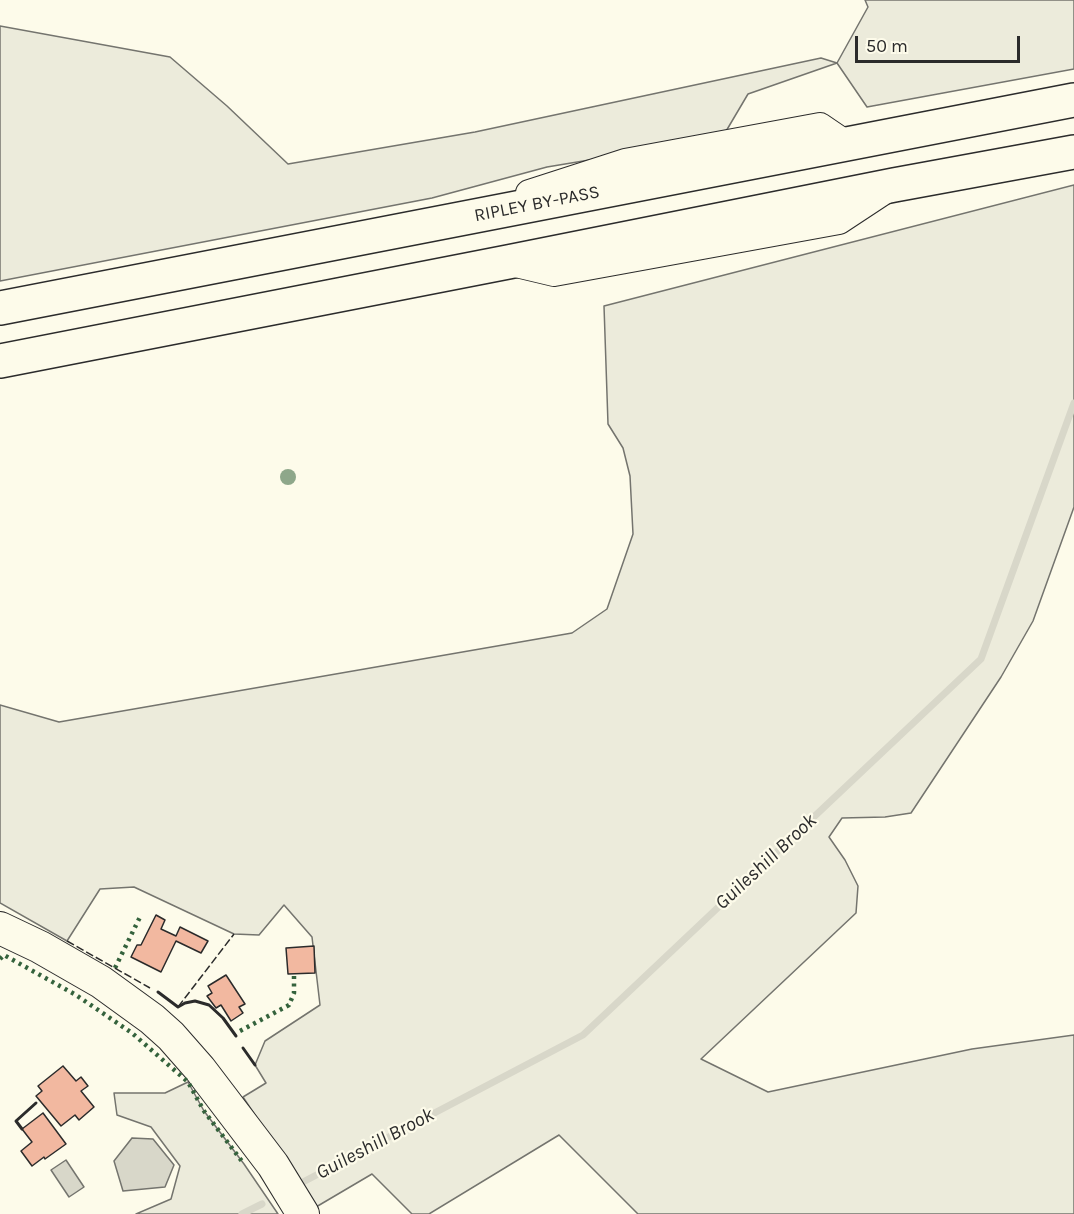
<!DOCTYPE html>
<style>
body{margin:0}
#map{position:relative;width:1074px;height:1214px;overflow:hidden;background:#fdfbea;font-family:Karla,sans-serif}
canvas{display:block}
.scale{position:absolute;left:855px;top:36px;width:165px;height:27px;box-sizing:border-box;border:3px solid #2b2b2b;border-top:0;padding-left:8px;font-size:18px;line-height:21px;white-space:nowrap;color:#2b2b2b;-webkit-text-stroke:4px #fdfbea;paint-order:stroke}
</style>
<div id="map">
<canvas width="1074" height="1214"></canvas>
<div class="scale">50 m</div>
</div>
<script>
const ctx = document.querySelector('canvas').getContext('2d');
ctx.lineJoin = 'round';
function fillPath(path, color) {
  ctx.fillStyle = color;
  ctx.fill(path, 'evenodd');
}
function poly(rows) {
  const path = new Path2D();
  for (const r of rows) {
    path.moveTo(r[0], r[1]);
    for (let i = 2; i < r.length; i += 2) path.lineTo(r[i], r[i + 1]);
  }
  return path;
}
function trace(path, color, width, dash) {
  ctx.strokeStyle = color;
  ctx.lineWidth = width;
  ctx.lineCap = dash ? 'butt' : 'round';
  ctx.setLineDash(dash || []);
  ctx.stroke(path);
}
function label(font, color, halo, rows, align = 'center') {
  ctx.font = font + ' Karla,sans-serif';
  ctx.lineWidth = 4.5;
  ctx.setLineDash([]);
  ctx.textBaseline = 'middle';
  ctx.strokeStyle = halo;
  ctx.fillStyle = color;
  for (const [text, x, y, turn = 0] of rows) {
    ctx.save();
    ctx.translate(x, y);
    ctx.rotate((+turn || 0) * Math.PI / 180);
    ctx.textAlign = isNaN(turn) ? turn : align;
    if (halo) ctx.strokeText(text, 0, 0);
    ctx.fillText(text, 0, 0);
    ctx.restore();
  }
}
const green = poly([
 [865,0,1074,0,1074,69,867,107,837,63,748,94,722,138,547,167,432,198,0,281,0,26,170,57,227,106,288,164,475,132,821,58,837,63,868,7,865,0],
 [1074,185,1074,507,1033,621,1001,677,911,813,885,817,842,818,829,837,845,860,858,886,856,913,701,1059,768,1092,972,1049,1074,1035,1074,1214,638,1214,559,1135,429,1214,412,1214,372,1174,316,1207,243,1097,266,1083,255,1065,265,1041,320,1005,312,937,284,905,259,935,234,934,134,887,100,889,67,941,0,903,0,705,59,722,572,633,607,609,633,534,630,476,623,448,608,424,604,306,1074,185],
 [188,1082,204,1111,244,1164,278,1214,136,1214,171,1199,180,1166,151,1127,117,1115,114,1093,165,1093,188,1082]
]);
const water = poly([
 [132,1138,153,1139,174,1165,165,1187,123,1191,114,1161,132,1138],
 [66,1160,84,1187,69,1197,51,1170,66,1160]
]);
const stream = poly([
 [303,1182,583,1035,981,659,1074,403],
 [242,1214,262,1204]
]);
const building = poly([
 [156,915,165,920,161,929,176,936,180,927,208,941,201,953,176,941,161,972,131,957,137,945,141,945,156,915],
 [314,946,315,973,288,974,286,948,314,946],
 [226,975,245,1004,239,1007,243,1013,231,1021,221,1005,216,1008,207,996,212,993,208,986,226,975],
 [63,1066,76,1081,81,1077,88,1086,81,1091,94,1107,79,1120,75,1115,61,1126,36,1096,42,1091,38,1086,63,1066],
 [43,1113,66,1144,45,1159,44,1157,32,1166,21,1151,32,1142,22,1129,43,1113]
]);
const minor = poly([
 [529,193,625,162,820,126,845,143],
 [512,263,554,273,839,221,886,190]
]);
const major = poly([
 [0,928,40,947,101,982,152,1019,171,1036,200,1069,273,1165,303,1214]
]);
const highway = poly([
 [0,308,1074,100],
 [0,361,508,262,894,185,1074,152]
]);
const hedge = poly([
 [0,959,4,955,76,995,132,1033,188,1082,204,1111,244,1164],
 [115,968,140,917],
 [240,1031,289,1005,294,993,294,974]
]);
const fence = poly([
 [67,941,150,988],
 [178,1007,234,934]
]);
const wall = poly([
 [158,992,178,1007,185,1003,195,1001,209,1005,223,1018,236,1036],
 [243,1048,255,1065],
 [22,1129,16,1121,36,1103]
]);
const trees = [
 [288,477]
];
const streetNames = [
 ["RIPLEY BY-PASS",537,204,-11]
];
const waterNames = [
 ["Guileshill Brook",766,862,-43],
 ["Guileshill Brook",375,1144,-28]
];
fillPath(green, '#ecebdb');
trace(green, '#74746e', 1.5);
fillPath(water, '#d8d7c9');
trace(water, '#74746e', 1.5);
trace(stream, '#d8d7c9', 7);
fillPath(building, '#f2b8a0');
trace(building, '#2b2b2b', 1.5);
trace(minor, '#2b2b2b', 28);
trace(major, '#2b2b2b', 34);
trace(highway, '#2b2b2b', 36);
trace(minor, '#fdfbea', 26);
trace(major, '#fdfbea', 32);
trace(highway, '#fdfbea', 33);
trace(hedge, '#34623c', 4.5, [3, 4.5]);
trace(fence, '#2b2b2b', 1.5, [8, 3]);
trace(wall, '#2b2b2b', 3);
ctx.fillStyle = '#8ea78a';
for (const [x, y] of trees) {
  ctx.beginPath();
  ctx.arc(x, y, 8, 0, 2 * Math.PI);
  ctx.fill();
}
label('18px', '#2b2b2b', '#fdfbea', streetNames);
label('italic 20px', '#2b2b2b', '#fdfbea', waterNames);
</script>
